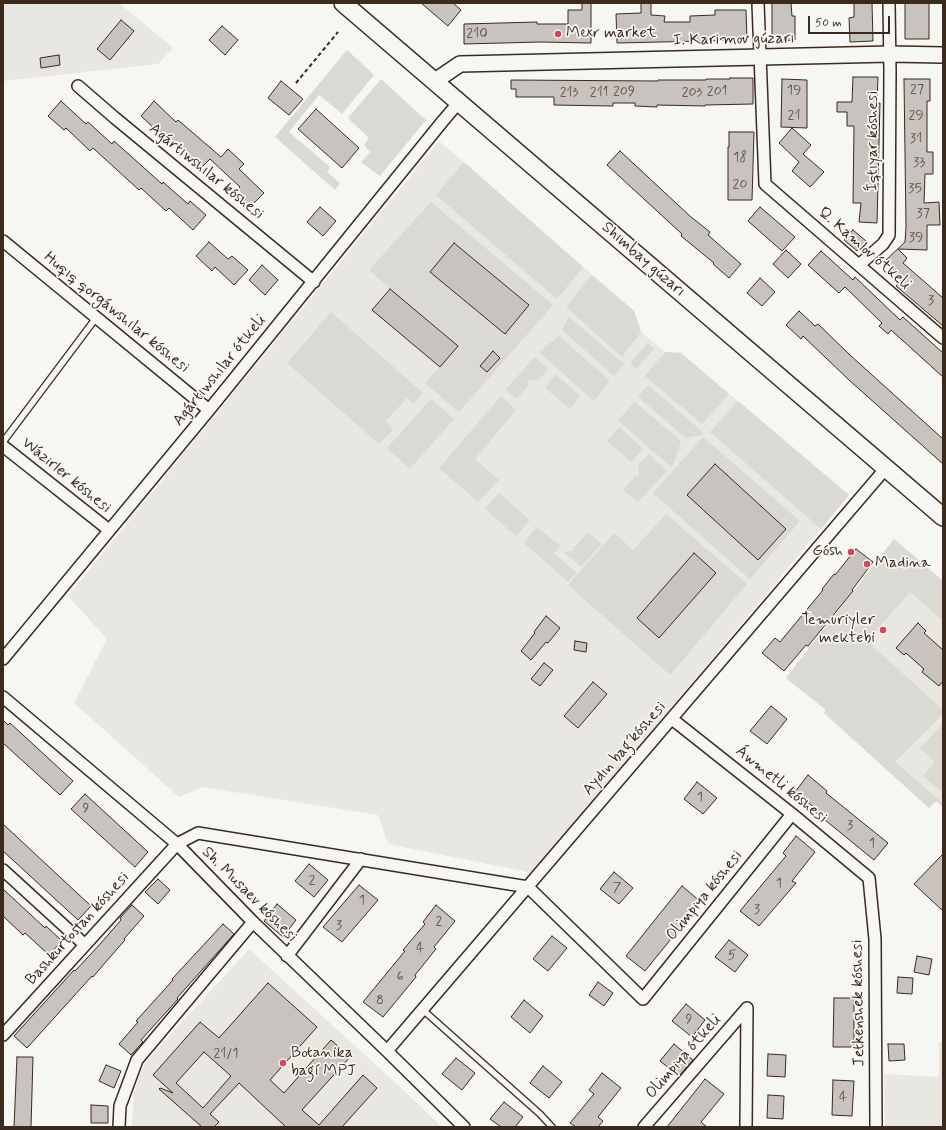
<!DOCTYPE html>
<meta charset="utf-8">
<style>
body{margin:0}
#map{position:relative;width:946px;height:1130px;overflow:hidden;background:#f6f6f2;font-family:Mynerve,sans-serif}
canvas{display:block}
.frame{position:absolute;inset:0;border:4px solid #3b2a1e;pointer-events:none}
.scale{position:absolute;left:808px;top:16px;width:82px;height:18px;box-sizing:border-box;border:2px solid #3b2a1e;border-top:0;padding-left:5px;font-size:12px;line-height:14px;white-space:nowrap;color:#3b2a1e;-webkit-text-stroke:3px #f6f6f2;paint-order:stroke}
</style>
<div id="map">
<canvas width="946" height="1130"></canvas>
<div class="frame"></div>
<div class="scale">50 m</div>
</div>
<script>
const ctx = document.querySelector('canvas').getContext('2d');
ctx.lineJoin = 'round';
function fillPath(path, color) {
  ctx.fillStyle = color;
  ctx.fill(path, 'evenodd');
}
function poly(rows) {
  const path = new Path2D();
  for (const r of rows) {
    path.moveTo(r[0], r[1]);
    for (let i = 2; i < r.length; i += 2) path.lineTo(r[i], r[i + 1]);
  }
  return path;
}
function trace(path, color, width, dash) {
  ctx.strokeStyle = color;
  ctx.lineWidth = width;
  ctx.lineCap = dash ? 'butt' : 'round';
  ctx.setLineDash(dash || []);
  ctx.stroke(path);
}
function label(font, color, halo, rows, align = 'center') {
  ctx.font = font + ' Mynerve,sans-serif';
  ctx.lineWidth = 3.5;
  ctx.setLineDash([]);
  ctx.textBaseline = 'middle';
  ctx.strokeStyle = halo;
  ctx.fillStyle = color;
  for (const [text, x, y, turn = 0] of rows) {
    ctx.save();
    ctx.translate(x, y);
    ctx.rotate((+turn || 0) * Math.PI / 180);
    ctx.textAlign = isNaN(turn) ? turn : align;
    if (halo) ctx.strokeText(text, 0, 0);
    ctx.fillText(text, 0, 0);
    ctx.restore();
  }
}
const built = poly([
 [3,3,119,3,173,48,158,64,3,81],
 [439,141,634,311,641,332,665,352,681,353,849,495,533,873,388,844,378,815,203,787,179,797,74,703,107,639,68,596],
 [894,539,943,581,943,807,936,801,929,808,824,713,826,710,786,678],
 [249,949,401,1088,442,1127,132,1127,134,1092,144,1064],
 [939,1042,943,1042,943,1127,885,1127,884,1074,939,1077]
]);
const green = poly([
 [347,50,374,75,342,114,319,95,289,132,330,167,327,172,340,183,335,190,275,137],
 [381,79,426,120,380,176,361,162,370,152,364,145,369,138,348,118],
 [464,162,583,267,557,299,436,195],
 [431,202,553,305,459,412,425,383,457,347,369,270],
 [592,275,634,311,641,332,622,357,566,307],
 [331,312,423,393,413,404,407,398,386,421,393,430,379,444,287,363],
 [569,317,624,364,614,376,562,330],
 [559,336,610,381,594,401,539,352],
 [648,343,654,349,636,369,630,363],
 [665,352,681,353,729,394,702,424,645,376],
 [535,357,548,369,539,380,528,380,529,385,516,399,506,389],
 [555,374,580,396,570,409,545,388],
 [648,385,705,434,686,438,638,397],
 [501,396,516,410,475,459,499,480,478,502,439,468],
 [431,399,454,419,410,469,387,448],
 [738,401,849,495,821,529,710,432],
 [635,402,681,441,672,468,618,420],
 [619,427,643,449,631,462,607,441],
 [703,437,800,521,750,579,653,493],
 [649,454,667,471,638,502,623,490,635,476,639,476,638,465],
 [499,493,530,520,516,536,485,509],
 [666,514,747,584,670,675,568,585,614,533,633,550],
 [537,527,560,546,554,553,576,573,568,582,524,543],
 [588,532,602,544,581,567,564,552,574,551,574,548],
 [894,539,943,581,943,621,910,592,867,641,943,710,943,714,895,762,943,803,943,807,936,801,929,808,824,713,826,710,786,678],
 [943,724,943,793,923,776,935,762,920,748]
]);
const building = poly([
 [421,3,453,3,461,10,448,26,421,3],
 [582,3,591,3,591,43,541,42,464,44,464,24,537,22,537,24,568,24,568,10,582,10,582,3],
 [641,3,651,3,651,15,665,16,664,22,690,22,690,16,715,15,715,10,746,10,747,40,617,43,616,14,641,13,641,3],
 [772,3,791,3,792,16,795,16,795,40,772,41,772,3],
 [854,3,872,3,873,41,850,42,849,18,854,17,854,3],
 [905,3,929,3,929,39,905,39,905,3],
 [121,20,134,31,110,60,97,49,121,20],
 [222,26,238,40,225,55,209,40,222,26],
 [59,55,60,65,41,68,40,58,59,55],
 [853,77,878,77,877,103,880,103,877,223,859,222,861,203,853,203,854,126,847,126,847,112,837,112,837,102,852,102,853,77],
 [730,78,753,78,753,104,705,105,705,106,657,105,657,107,635,106,635,103,613,103,613,106,554,105,554,97,516,97,516,89,511,89,511,80,658,81,658,80,706,80,706,79,730,79,730,78],
 [782,79,807,80,807,128,781,127,782,79],
 [904,79,930,79,930,101,927,101,927,152,933,152,933,174,925,174,924,203,939,202,940,225,927,225,927,250,898,249,907,258,903,263,943,298,943,326,896,286,902,279,885,261,905,242,906,227,904,79],
 [281,81,303,99,289,115,268,98,281,81],
 [61,101,86,124,88,122,112,144,114,141,162,184,163,182,188,204,190,201,206,215,193,230,169,208,166,211,141,188,139,190,93,148,90,151,66,128,64,130,48,116,61,101],
 [154,101,176,122,178,120,221,157,228,149,244,164,239,169,264,193,250,207,234,193,240,187,210,159,202,167,181,148,180,149,158,129,157,131,141,116,154,101],
 [316,109,359,148,342,168,298,129,316,109],
 [792,128,811,145,803,154,824,172,810,187,792,171,799,162,779,143,792,128],
 [729,132,754,132,752,200,728,200,728,147,729,147,729,132],
 [620,151,691,217,710,232,708,235,741,264,729,278,713,264,714,263,681,236,682,234,607,165,620,151],
 [320,207,336,221,323,236,307,222,320,207],
 [760,207,795,237,782,251,748,221,760,207],
 [853,230,866,241,857,251,844,240,853,230],
 [209,242,228,259,232,256,248,270,234,285,215,267,212,271,196,256,209,242],
 [454,243,529,305,505,334,430,272,454,243],
 [786,250,801,264,788,278,773,264,786,250],
 [821,251,853,280,855,277,900,320,903,317,943,353,943,377,891,330,888,334,879,326,882,323,845,287,839,293,808,265,821,251],
 [262,265,278,280,265,295,249,280,262,265],
 [760,278,775,292,762,306,747,293,760,278],
 [390,289,458,346,440,367,372,310,390,289],
 [799,311,815,326,818,324,850,355,943,439,943,464,849,380,803,336,801,339,786,325,799,311],
 [493,351,500,358,487,372,480,366,493,351],
 [715,464,786,529,758,560,687,495,715,464],
 [856,549,873,562,852,590,853,591,808,646,806,645,784,671,762,653,775,638,780,642,823,590,822,589,834,574,835,575,856,549],
 [694,553,716,573,659,638,637,618,694,553],
 [546,616,560,628,548,643,546,642,531,660,521,651,535,633,534,632,546,616],
 [918,623,926,631,924,633,943,650,943,681,939,686,922,672,924,669,906,653,904,655,896,648,918,623],
 [575,641,587,643,586,652,574,650,575,641],
 [544,663,553,670,540,686,531,679,544,663],
 [593,682,607,694,578,728,564,716,593,682],
 [771,706,787,719,767,744,750,731,771,706],
 [3,720,8,725,10,723,73,781,60,795,3,743,3,720],
 [808,775,827,791,826,793,888,843,874,860,814,811,816,809,795,792,808,775],
 [697,782,717,798,703,814,684,799,697,782],
 [85,794,148,852,135,867,71,809,85,794],
 [3,824,91,906,78,920,3,851,3,824],
 [796,836,815,852,792,881,796,883,759,926,740,911,786,856,783,853,796,836],
 [943,854,943,911,914,884,943,854],
 [309,864,328,880,314,897,295,881,309,864],
 [614,872,633,888,619,904,600,889,614,872],
 [158,879,170,890,158,904,145,892,158,879],
 [359,885,378,900,342,942,323,927,359,885],
 [682,886,701,902,645,971,626,956,682,886],
 [3,889,45,928,46,926,62,941,49,955,25,933,23,935,3,916,3,889],
 [277,904,296,920,283,937,264,921,277,904],
 [132,905,144,916,124,939,125,940,104,964,93,977,92,976,27,1048,14,1036,74,970,75,971,101,943,121,920,120,918,132,905],
 [436,905,455,921,434,947,436,949,415,975,416,977,383,1017,363,1002,405,951,403,950,425,924,423,922,436,905],
 [223,924,234,934,177,998,178,999,141,1040,143,1042,131,1055,119,1044,138,1022,136,1021,173,980,172,979,223,924],
 [552,936,567,948,548,971,533,959,552,936],
 [729,940,748,955,735,972,715,957,729,940],
 [917,956,932,959,929,975,914,972,917,956],
 [898,977,913,978,912,994,897,993,898,977],
 [598,982,613,993,604,1006,589,995,598,982],
 [268,983,317,1027,270,1080,284,1093,331,1040,350,1057,302,1110,319,1125,363,1075,377,1088,342,1127,286,1127,239,1083,210,1114,219,1122,214,1127,202,1127,159,1089,160,1088,173,1093,153,1075,200,1022,219,1038,268,983],
 [204,1052,231,1076,203,1108,176,1083,204,1052],
 [834,998,854,998,854,1047,833,1047,834,998],
 [524,1000,543,1016,530,1033,511,1017,524,1000],
 [686,1004,705,1020,692,1037,672,1021,686,1004],
 [674,1044,693,1060,679,1076,660,1061,674,1044],
 [888,1044,904,1044,905,1060,889,1061,888,1044],
 [768,1054,786,1055,785,1077,767,1076,768,1054],
 [17,1057,33,1057,31,1127,14,1127,17,1057],
 [456,1058,475,1073,462,1090,442,1074,456,1058],
 [106,1065,121,1071,114,1088,99,1081,106,1065],
 [543,1066,562,1082,549,1098,530,1083,543,1066],
 [602,1073,621,1088,598,1117,603,1121,598,1127,576,1127,570,1123,594,1094,589,1090,602,1073],
 [705,1079,724,1094,701,1122,707,1127,667,1127,705,1079],
 [833,1080,854,1081,852,1116,832,1115,833,1080],
 [768,1095,784,1096,783,1119,767,1118,768,1095],
 [504,1102,523,1117,515,1127,501,1127,490,1119,504,1102],
 [91,1105,108,1106,108,1123,91,1123,91,1105]
]);
const path = poly([
 [296,83,338,32]
]);
const lane = poly([
 [3,442,96,318],
 [423,1010,540,1114,552,1127]
]);
const street = poly([
 [758,3,765,184,943,338],
 [78,86,115,118,314,282],
 [3,241,209,410],
 [859,265,883,244,889,235,890,71,889,3],
 [3,446,109,530],
 [3,659,209,410,442,122,459,102],
 [3,697,177,844,253,922,387,1051,464,1127],
 [672,719,792,814,869,878,875,939,876,1127],
 [3,870,84,944],
 [287,956,361,859],
 [3,1035,177,844,198,833,528,887,643,999,792,814],
 [387,1051,886,468],
 [119,1127,120,1106,137,1060,253,922],
 [644,1127,747,1008],
 [746,1127,747,1008]
]);
const secondary = poly([
 [435,81,460,64,890,54,943,55]
]);
const primary = poly([
 [343,3,943,517]
]);
const markers = [
 [558,34,4,"#d1495b"],
 [851,552,4,"#d1495b"],
 [867,564,4,"#d1495b"],
 [883,630,4,"#d1495b"],
 [283,1063,4,"#d1495b"]
];
const numberNames = [
 ["210",477,34],
 ["27",917,90],
 ["19",794,91],
 ["209",624,92],
 ["201",717,92],
 ["213",569,93],
 ["211",599,93],
 ["203",692,93],
 ["21",794,116],
 ["29",916,116],
 ["31",916,139],
 ["18",740,158],
 ["33",919,163],
 ["20",740,185],
 ["35",915,189],
 ["37",923,214],
 ["39",916,238],
 ["3",931,301],
 ["1",700,798],
 ["9",86,809],
 ["3",850,826],
 ["1",872,844],
 ["2",312,881],
 ["1",779,884],
 ["7",617,888],
 ["1",362,901],
 ["3",757,910],
 ["2",439,922],
 ["3",339,926],
 ["4",420,949],
 ["5",732,956],
 ["6",400,977],
 ["8",380,1001],
 ["9",689,1020],
 ["21/1",226,1054],
 ["4",843,1098]
];
const poiNames = [
 ["Mexr market",566,34],
 ["Gósh",843,552,"right"],
 ["Madina",875,564],
 ["Temuriyler",875,621,"right"],
 ["mektebi",875,639,"right"],
 ["Botanika",291,1054],
 ["baǵı MPJ",291,1072]
];
const streetNames = [
 ["I. Karimov gúzarı",734,40,-1],
 ["Íqtıyar kóshesi",874,141,-90],
 ["Aǵartıwshılar kóshesi",206,172,39],
 ["Q. Kamlov ótkeli",864,249,41],
 ["Shımbay gúzarı",643,260,41],
 ["Huqıq qorǵawshılar kóshesi",116,313,39],
 ["Aǵartıwshılar ótkeli",220,371,-51],
 ["Wázirler kóshesi",66,476,39],
 ["Aydın baǵ kóshesi",625,749,-49],
 ["Áwmetli kóshesi",781,785,39],
 ["Sh. Musaev kóshesi",249,895,45],
 ["Olimpiya kóshesi",705,896,-51],
 ["Bashkurtostan kóshesi",78,929,-48],
 ["Jetkenshek kóshesi",859,1003,-91],
 ["Olimpiya ótkeli",684,1057,-49]
];
fillPath(built, '#e8e7e2');
fillPath(green, '#dad9d3');
fillPath(building, '#c8c3be');
trace(building, '#3b2a1e', 1);
trace(lane, '#3b2a1e', 8);
trace(street, '#3b2a1e', 14);
trace(secondary, '#3b2a1e', 18);
trace(primary, '#3b2a1e', 20);
trace(path, '#3b2a1e', 2, [4, 3]);
trace(lane, '#f6f6f2', 5.5);
trace(street, '#f6f6f2', 11);
trace(secondary, '#f6f6f2', 15);
trace(primary, '#f6f6f2', 17);
for (const [x, y, r, color] of markers) {
  const dot = new Path2D();
  dot.arc(x, y, r, 0, 2 * Math.PI);
  ctx.fillStyle = color;
  ctx.fill(dot);
  trace(dot, '#f6f6f2', 1.5);
}
label('14px', '#5e5046', null, numberNames);
label('16px', '#3b2a1e', '#f6f6f2', poiNames, 'left');
label('16px', '#3b2a1e', '#f6f6f2', streetNames);
</script>
